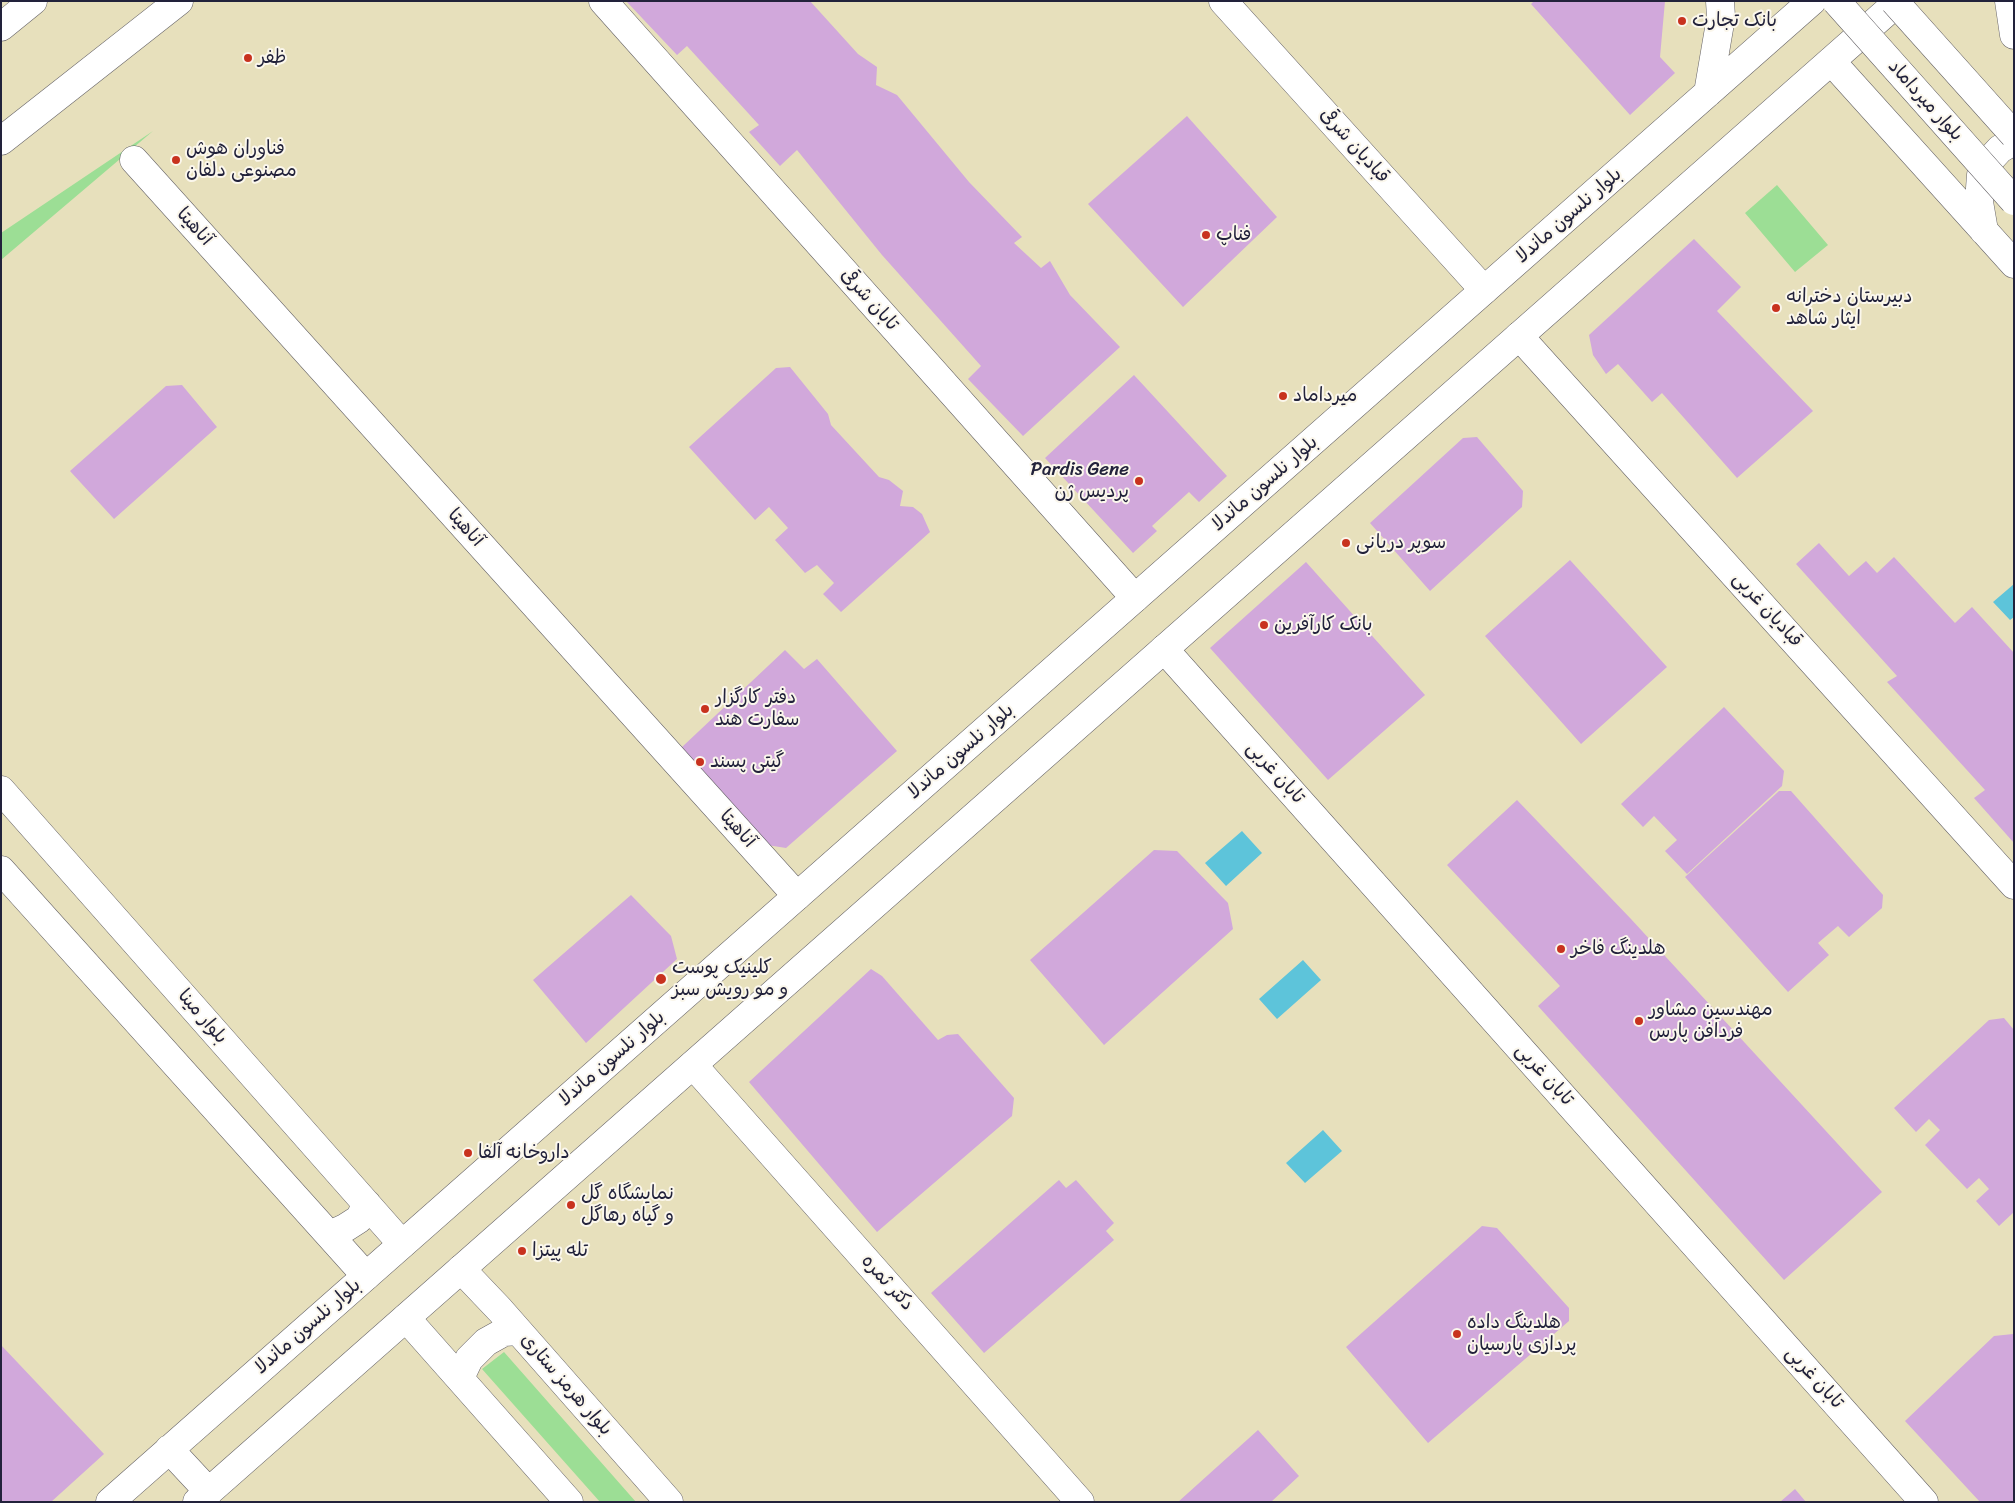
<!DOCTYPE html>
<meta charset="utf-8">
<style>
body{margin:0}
#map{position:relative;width:2015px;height:1503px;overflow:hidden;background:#e7e0bc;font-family:Sriracha,sans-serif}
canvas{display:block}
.frame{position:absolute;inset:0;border:2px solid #22223b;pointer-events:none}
</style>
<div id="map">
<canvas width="2015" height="1503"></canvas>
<div class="frame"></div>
</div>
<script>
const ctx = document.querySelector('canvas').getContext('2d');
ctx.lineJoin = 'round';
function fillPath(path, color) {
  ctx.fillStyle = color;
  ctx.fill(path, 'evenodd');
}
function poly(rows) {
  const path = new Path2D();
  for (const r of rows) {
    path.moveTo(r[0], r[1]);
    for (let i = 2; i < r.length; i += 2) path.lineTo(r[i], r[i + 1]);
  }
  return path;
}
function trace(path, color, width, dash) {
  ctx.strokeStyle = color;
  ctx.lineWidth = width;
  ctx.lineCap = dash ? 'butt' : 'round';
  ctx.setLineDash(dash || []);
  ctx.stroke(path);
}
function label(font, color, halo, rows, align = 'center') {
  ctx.font = font + ' Sriracha,"Playpen Sans Arabic",sans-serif';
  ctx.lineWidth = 4;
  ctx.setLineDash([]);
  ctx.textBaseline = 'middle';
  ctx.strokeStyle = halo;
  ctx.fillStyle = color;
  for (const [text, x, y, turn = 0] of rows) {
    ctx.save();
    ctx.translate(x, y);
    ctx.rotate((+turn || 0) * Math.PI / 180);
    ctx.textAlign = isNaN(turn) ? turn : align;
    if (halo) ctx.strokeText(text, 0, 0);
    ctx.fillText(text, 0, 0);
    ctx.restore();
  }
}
const green = poly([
 [153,131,1,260,1,233],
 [1777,185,1828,245,1795,272,1745,213],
 [504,1352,636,1502,600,1502,482,1369]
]);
const water = poly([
 [2014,584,2014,617,2010,620,1993,602],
 [1242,831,1262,853,1226,886,1205,863],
 [1303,960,1321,980,1277,1019,1259,999],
 [1323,1130,1342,1151,1305,1183,1286,1163]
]);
const building = poly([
 [626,1,810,1,858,54,877,67,876,85,897,95,969,182,1022,237,1014,243,1041,268,1050,261,1070,295,1120,347,1023,436,968,379,981,366,882,255,797,150,780,166,749,132,759,125,687,46,677,55],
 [1534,1,1665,1,1660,57,1675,73,1630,115,1531,4],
 [1187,116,1277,217,1183,307,1088,204],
 [1694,239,1741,287,1717,311,1813,411,1737,478,1662,393,1652,402,1618,364,1606,374,1593,355,1589,335],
 [790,367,828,414,831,425,879,477,889,480,903,491,900,506,913,507,922,514,930,532,841,612,823,594,834,583,817,565,805,573,775,540,788,528,769,507,755,520,689,447,776,368],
 [1134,375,1227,476,1199,502,1189,492,1152,526,1157,531,1133,553,1045,458],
 [182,385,217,427,114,519,70,471,166,386],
 [1477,437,1523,491,1522,507,1430,591,1370,523,1463,438],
 [1819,543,1849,576,1866,561,1877,573,1894,557,1955,623,1972,607,2014,653,2014,843,1974,798,1985,790,1887,682,1897,676,1796,564],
 [1570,560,1667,667,1581,744,1485,636],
 [1306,562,1425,695,1328,780,1210,648],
 [785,650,804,669,817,659,897,751,786,848,767,845,681,748],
 [1724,707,1784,771,1782,786,1687,874,1665,851,1677,840,1654,816,1643,827,1621,804],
 [1779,791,1791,791,1883,895,1882,908,1849,937,1838,926,1818,943,1829,955,1788,992,1685,877],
 [1517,800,1631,919,1882,1192,1784,1280,1538,1006,1560,986,1447,865],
 [1154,850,1177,851,1228,903,1233,929,1104,1045,1030,960],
 [631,895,671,936,677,959,586,1043,533,980],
 [871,969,882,976,938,1040,947,1035,958,1034,1014,1098,1012,1116,877,1232,749,1082],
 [2004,1018,2014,1030,2014,1212,1999,1226,1976,1201,1989,1189,1979,1178,1967,1189,1925,1145,1940,1130,1929,1119,1916,1132,1894,1108,1989,1020],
 [1059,1180,1066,1188,1076,1180,1114,1223,1106,1231,1114,1240,984,1353,931,1293],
 [1482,1226,1497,1228,1569,1308,1569,1321,1428,1443,1346,1347],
 [2013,1334,2014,1502,1980,1502,1905,1421,1994,1336],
 [1,1345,104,1454,51,1502,1,1502],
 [1258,1430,1299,1476,1271,1502,1178,1502],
 [1795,1489,1806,1502,1780,1502]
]);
const minor = poly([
 [603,1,1135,598],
 [1223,1,1484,290],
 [134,160,797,896],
 [1519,336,2014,885],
 [1164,649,1924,1502],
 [693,1065,1080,1502]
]);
const tertiary = poly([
 [1,790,402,1244],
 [1,870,366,1276],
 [330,1235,345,1228,359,1219,367,1204],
 [461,1269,500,1310,669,1502],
 [406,1318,569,1502],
 [460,1378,469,1359,486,1342,504,1332,518,1331]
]);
const secondary = poly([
 [2009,1,2014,35],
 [1831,61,2014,264],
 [1708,93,1721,17,1720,1],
 [1984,231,1979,202,1981,175,1989,161,2000,149,2014,141],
 [169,1449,209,1492],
 [110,1502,1812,1],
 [197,1502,1899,1]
]);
const trunk = poly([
 [1,27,33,1],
 [1,141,179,1]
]);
const secondaryBridge = poly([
 [1836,1,2014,201],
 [1894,1,2014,135]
]);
const markers = [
 [1682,21,5,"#c8321e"],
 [248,58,5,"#c8321e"],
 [176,160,5,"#c8321e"],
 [1206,235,5,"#c8321e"],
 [1776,308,5,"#c8321e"],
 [1283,396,5,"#c8321e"],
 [1139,481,5,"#c8321e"],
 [1346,543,5,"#c8321e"],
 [1264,625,5,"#c8321e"],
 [705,709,5,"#c8321e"],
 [700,762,5,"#c8321e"],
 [1561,949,5,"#c8321e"],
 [661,979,6,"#c8321e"],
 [1639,1021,5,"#c8321e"],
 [468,1153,5,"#c8321e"],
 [571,1205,5,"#c8321e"],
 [522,1251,5,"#c8321e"],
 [1457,1334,5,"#c8321e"]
];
const poiNames = [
 ["بانک تجارت",1692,21],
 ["ظفر",258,58],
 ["فناوران هوش",186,149],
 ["مصنوعی دلفان",186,171],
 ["فناپ",1216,235],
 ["دبیرستان دخترانه",1786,297],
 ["ایثار شاهد",1786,319],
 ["میرداماد",1293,396],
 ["Pardis Gene",1129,470,"right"],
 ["پردیس ژن",1129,492,"right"],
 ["سوپر دریانی",1356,543],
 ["بانک کارآفرین",1274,625],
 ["دفتر کارگزار",715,698],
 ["سفارت هند",715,720],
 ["گیتی پسند",710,762],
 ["هلدینگ فاخر",1571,949],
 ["کلینیک پوست",672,968],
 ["و مو رویش سبز",672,990],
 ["مهندسین مشاور",1649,1010],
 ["فردافن پارس",1649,1032],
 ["داروخانه آلفا",478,1153],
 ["نمایشگاه گل",581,1194],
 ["و گیاه رهاگل",581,1216],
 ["تله پیتزا",532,1251],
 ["هلدینگ داده",1467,1323],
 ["پردازی پارسیان",1467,1345]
];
const streetNames = [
 ["بلوار میرداماد",1925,101,48],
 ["قبادیان شرقی",1354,146,48],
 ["بلوار نلسون ماندلا",1569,216,-41],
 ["آناهیتا",194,227,48],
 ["تابان شرقی",869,300,48],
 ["بلوار نلسون ماندلا",1265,484,-41],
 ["آناهیتا",465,528,48],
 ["قبادیان غربی",1767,610,48],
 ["بلوار نلسون ماندلا",961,752,-41],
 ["تابان غربی",1275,773,48],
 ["آناهیتا",737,829,48],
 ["بلوار مینا",202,1017,49],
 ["بلوار نلسون ماندلا",612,1059,-41],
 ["تابان غربی",1544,1075,48],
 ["دکتر ثمره",887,1283,48],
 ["بلوار نلسون ماندلا",308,1327,-41],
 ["تابان غربی",1814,1378,48],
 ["بلوار هرمز ستاری",566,1385,49]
];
fillPath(green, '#9cde95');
fillPath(water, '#5dc4da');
fillPath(building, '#d1a8db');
trace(minor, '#676468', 29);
trace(tertiary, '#676468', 29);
trace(secondary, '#676468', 29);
trace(trunk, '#676468', 29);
trace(minor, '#fff', 28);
trace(tertiary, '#fff', 28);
trace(secondary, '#fff', 28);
trace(trunk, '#fff', 28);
trace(secondaryBridge, '#676468', 29, []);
trace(secondaryBridge, '#fff', 28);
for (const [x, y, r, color] of markers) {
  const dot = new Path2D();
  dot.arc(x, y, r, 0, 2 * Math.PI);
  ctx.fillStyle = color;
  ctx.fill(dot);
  trace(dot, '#fbf7ec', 2);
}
label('19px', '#22223b', '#fbf7ec', poiNames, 'left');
label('19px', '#22223b', '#fbf7ec', streetNames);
</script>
